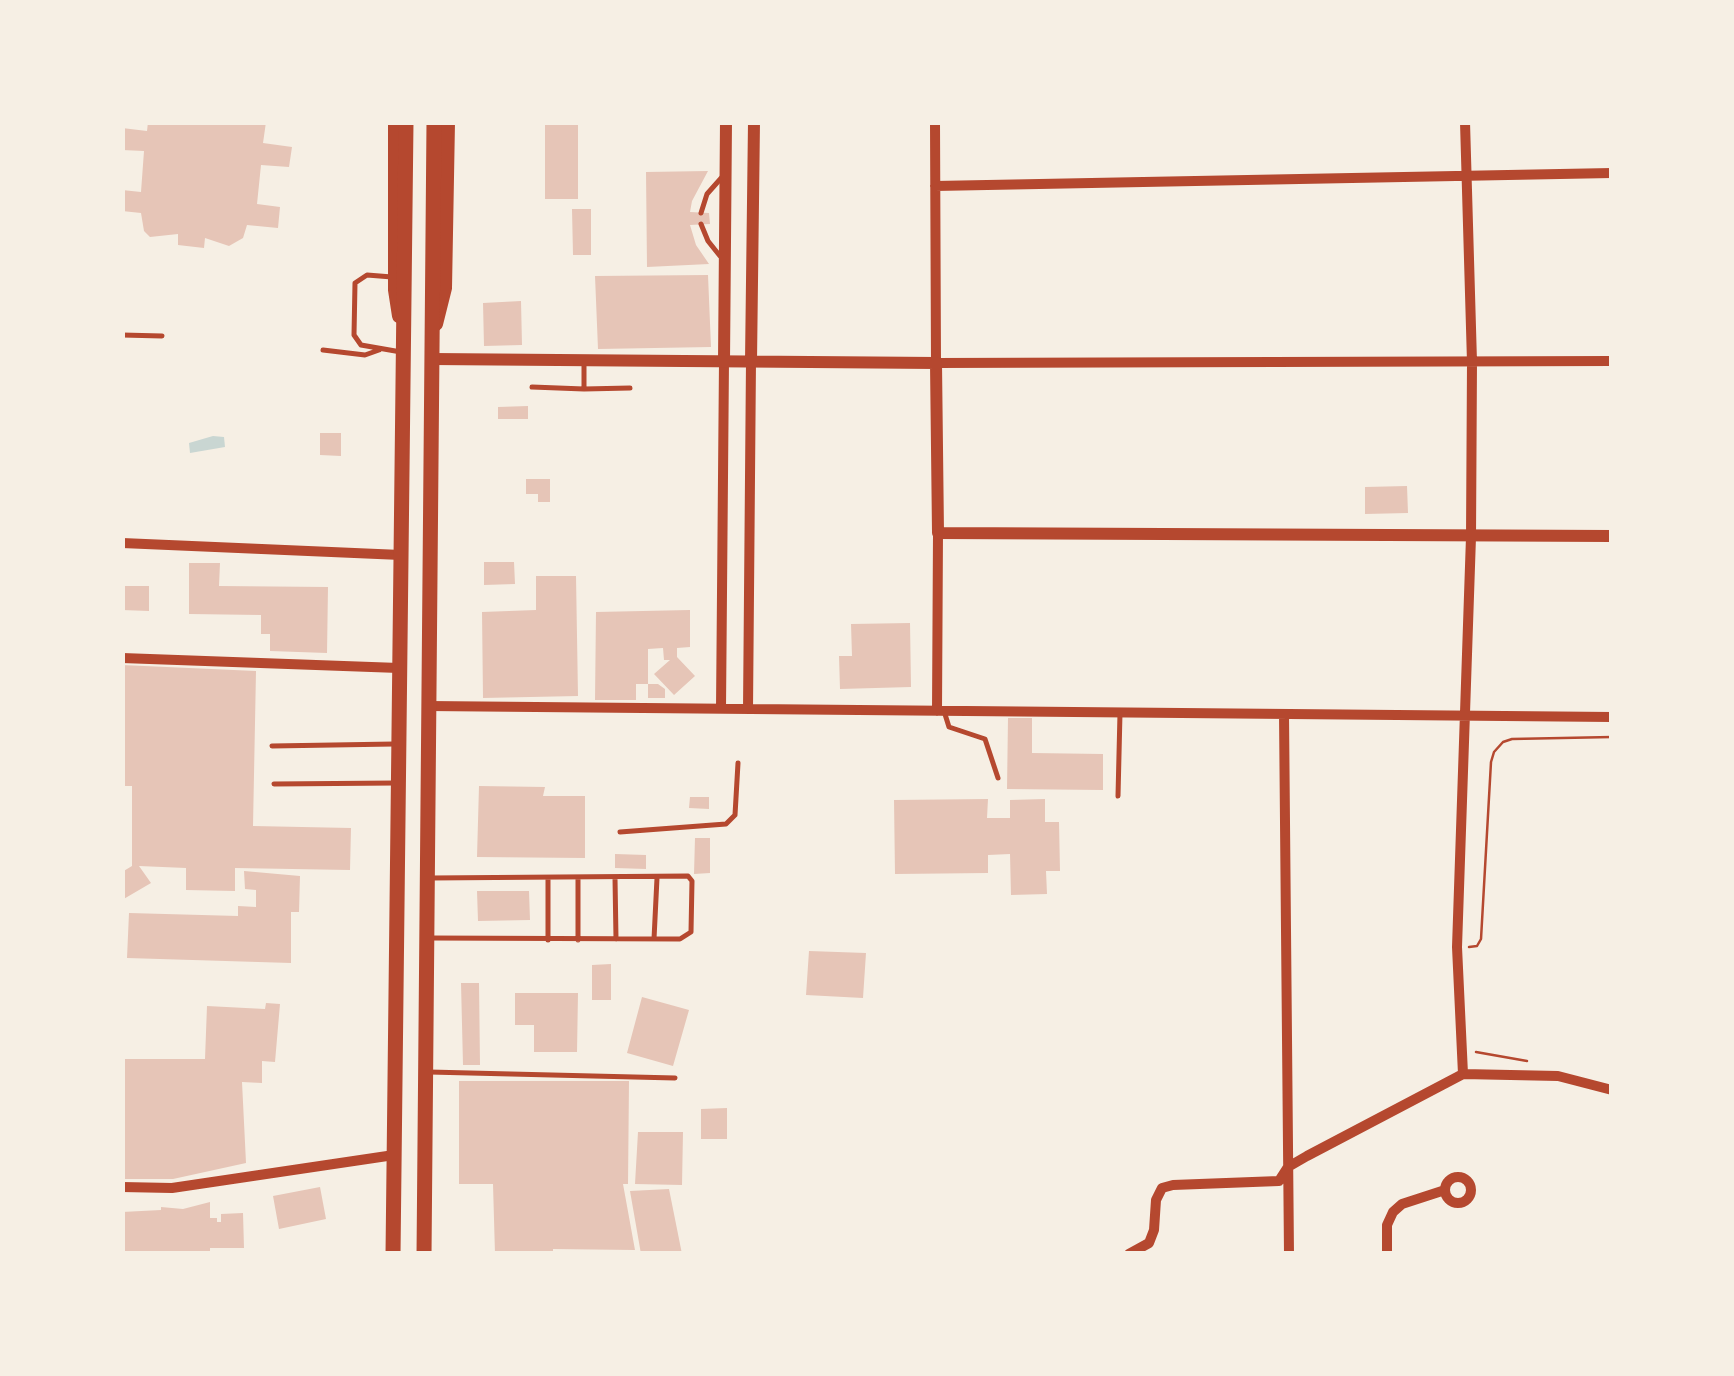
<!DOCTYPE html>
<style>
body{margin:0}
#map{position:relative;width:1734px;height:1376px;overflow:hidden;background:#f6efe4;font-family:Raleway,sans-serif}
canvas{display:block}
.frame{position:absolute;inset:0;border:125px solid #f6efe4;pointer-events:none}
</style>
<div id="map">
<canvas width="1734" height="1376"></canvas>
<div class="frame"></div>
</div>
<script>
const ctx = document.querySelector('canvas').getContext('2d');
ctx.lineJoin = 'round';
function fillPath(path, color) {
  ctx.fillStyle = color;
  ctx.fill(path, 'evenodd');
}
function poly(rows) {
  const path = new Path2D();
  for (const r of rows) {
    if (r.length === 3) {
      path.moveTo(r[0] + r[2], r[1]);
      path.arc(r[0], r[1], r[2], 0, 2 * Math.PI);
      continue;
    }
    path.moveTo(r[0], r[1]);
    for (let i = 2; i < r.length; i += 2) path.lineTo(r[i], r[i + 1]);
  }
  return path;
}
function trace(path, color, width, dash) {
  ctx.strokeStyle = color;
  ctx.lineWidth = width;
  ctx.lineCap = dash ? 'butt' : 'round';
  ctx.setLineDash(dash || []);
  ctx.stroke(path);
}
const water = poly([
 [213,436,224,437,225,447,190,453,189,443]
]);
const building = poly([
 [148,122,266,122,263,143,292,147,289,167,261,165,257,204,280,207,278,228,247,225,243,238,229,246,205,238,204,248,178,245,178,234,150,237,144,231,141,213,122,211,122,190,141,192,144,151,122,150,122,128,147,131],
 [545,122,578,122,578,199,545,199],
 [708,171,692,201,690,212,709,213,710,224,690,225,696,245,709,264,647,267,646,172],
 [572,209,591,209,591,255,573,255],
 [708,275,711,347,598,349,595,276],
 [521,301,522,345,484,346,483,303],
 [528,406,528,419,498,419,498,407],
 [320,433,341,433,341,456,320,455],
 [526,479,550,479,550,502,538,502,538,494,526,494],
 [1407,486,1408,513,1365,514,1365,487],
 [484,562,514,562,515,584,484,585],
 [189,563,220,563,219,586,328,587,327,653,270,651,270,634,261,634,261,615,189,614],
 [536,576,576,576,578,696,483,698,482,612,536,610],
 [122,586,149,586,149,611,122,610],
 [690,610,690,647,677,648,677,657,695,676,674,695,654,674,670,660,664,660,663,648,648,649,648,684,636,684,636,700,595,700,596,612],
 [910,623,911,687,840,689,839,656,852,656,851,624],
 [122,665,256,671,253,826,351,828,350,870,235,868,235,891,186,890,186,868,139,866,151,883,122,900,122,872,132,866,132,786,122,786],
 [648,684,658,684,665,689,665,698,648,698],
 [1008,718,1032,718,1032,753,1103,754,1103,790,1007,789],
 [479,786,545,787,543,796,585,796,585,858,477,857],
 [690,797,709,797,709,809,689,808],
 [988,799,987,818,1010,818,1010,800,1045,799,1045,822,1059,822,1060,871,1046,871,1047,894,1011,895,1010,854,988,855,988,873,895,874,894,800],
 [695,838,710,838,710,873,694,874],
 [615,854,646,855,646,869,615,868],
 [244,871,300,876,299,912,291,912,291,963,127,958,129,913,238,916,238,906,256,907,256,890,245,889],
 [477,891,529,891,530,920,478,921],
 [809,951,866,953,863,998,806,995],
 [611,964,611,1000,592,1000,592,965],
 [461,983,479,983,480,1065,463,1065],
 [515,993,578,993,577,1052,534,1052,534,1025,515,1025],
 [642,997,689,1010,673,1066,627,1053],
 [266,1003,280,1004,275,1062,262,1061,262,1083,242,1082,246,1163,173,1179,122,1179,122,1059,205,1059,207,1006,265,1009],
 [459,1081,629,1081,628,1184,623,1184,635,1250,553,1249,553,1254,495,1254,493,1184,459,1184],
 [727,1108,727,1139,701,1139,701,1109],
 [638,1132,683,1132,682,1185,635,1184],
 [320,1187,326,1219,279,1229,273,1196],
 [669,1189,682,1254,641,1254,630,1191],
 [210,1202,210,1218,217,1218,217,1222,221,1222,221,1214,243,1213,244,1248,210,1248,210,1254,122,1254,122,1212,161,1210,161,1207,183,1209]
]);
const path = poly([
 [1469,947,1477,946,1481,939,1491,762,1494,752,1503,742,1512,739,1612,737],
 [1476,1052,1527,1061]
]);
const service = poly([
 [701,213,707,194,723,176],
 [701,224,708,241,720,256],
 [392,277,367,275,355,283,354,335,361,345,401,352],
 [122,335,162,336],
 [323,350,365,355,379,350],
 [584,363,584,389,630,388],
 [532,387,584,389],
 [944,711,949,727,985,739,998,778],
 [272,746,394,744],
 [274,784,396,783],
 [1118,796,1120,713],
 [620,832,726,824,735,815,738,763],
 [578,878,578,940],
 [615,878,616,939],
 [430,938,680,939,691,932,692,881,688,876,431,878],
 [654,939,657,878],
 [548,940,548,878],
 [429,1072,675,1078]
]);
const minor = poly([
 [935,122,936,363,1612,361],
 [935,186,1612,173],
 [122,543,401,555],
 [122,658,399,668],
 [428,706,1612,717],
 [721,708,724,361],
 [748,709,751,361],
 [937,711,938,533],
 [1284,714,1289,1254],
 [1463,1074,1457,947,1471,537,1472,362,1465,122],
 [1458,1190,13],
 [122,1187,172,1188,394,1155],
 [1129,1254,1149,1243,1154,1230,1156,1200,1162,1188,1173,1185,1279,1181,1288,1167,1307,1156,1463,1074,1558,1076,1612,1090],
 [1387,1254,1387,1225,1393,1212,1402,1204,1445,1190]
]);
const tertiary = poly([
 [432,359,936,363,938,533,1612,536],
 [724,361,726,122],
 [751,361,754,122]
]);
const secondary = poly([
 [395,122,395,290,399,316],
 [436,324,445,288,448,122]
]);
const trunk = poly([
 [393,1254,406,122],
 [424,1254,434,122]
]);
fillPath(water, '#c9d6d2');
fillPath(building, '#e6c5b7');
trace(path, '#b5482f', 2.5);
trace(service, '#b5482f', 5);
trace(minor, '#b5482f', 10);
trace(tertiary, '#b5482f', 12);
trace(secondary, '#b5482f', 14);
trace(trunk, '#b5482f', 15);
</script>
